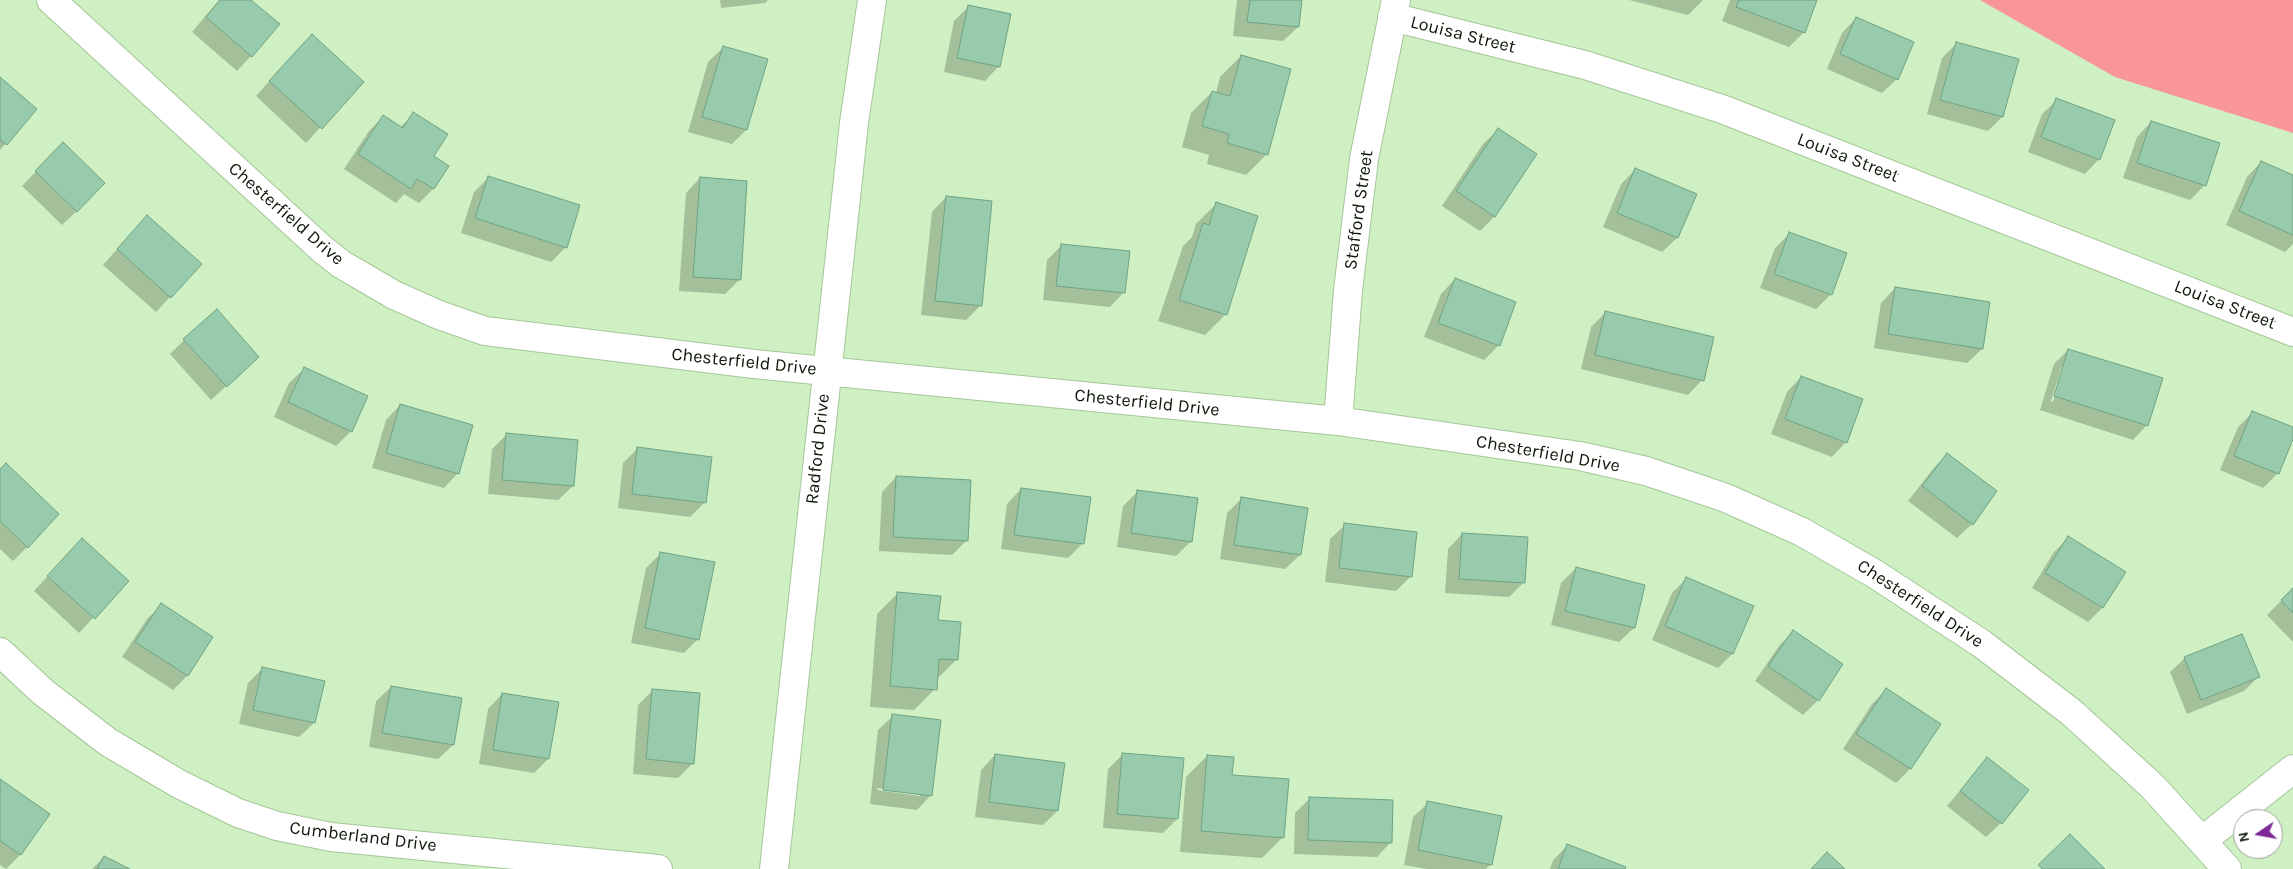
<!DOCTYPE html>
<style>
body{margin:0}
#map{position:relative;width:2293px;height:869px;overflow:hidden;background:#cef0c2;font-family:Karla,sans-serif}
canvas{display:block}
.north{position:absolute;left:2233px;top:809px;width:50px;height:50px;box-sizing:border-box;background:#fff;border:1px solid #9ea39c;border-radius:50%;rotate:258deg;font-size:14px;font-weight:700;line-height:20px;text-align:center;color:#0d1808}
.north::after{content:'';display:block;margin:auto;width:18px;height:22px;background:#7e2997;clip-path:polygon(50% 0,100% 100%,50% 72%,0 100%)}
</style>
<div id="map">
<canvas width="2293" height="869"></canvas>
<div class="north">N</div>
</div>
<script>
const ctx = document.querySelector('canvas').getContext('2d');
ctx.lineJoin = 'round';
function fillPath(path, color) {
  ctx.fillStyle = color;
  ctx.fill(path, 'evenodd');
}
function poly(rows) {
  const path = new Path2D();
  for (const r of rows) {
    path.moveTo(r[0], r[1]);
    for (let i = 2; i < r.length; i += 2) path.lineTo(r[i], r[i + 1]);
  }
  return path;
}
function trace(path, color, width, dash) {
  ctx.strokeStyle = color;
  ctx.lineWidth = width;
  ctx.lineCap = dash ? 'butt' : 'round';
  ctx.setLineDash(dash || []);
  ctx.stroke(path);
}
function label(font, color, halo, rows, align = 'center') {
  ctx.font = font + ' Karla,sans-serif';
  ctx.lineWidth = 4.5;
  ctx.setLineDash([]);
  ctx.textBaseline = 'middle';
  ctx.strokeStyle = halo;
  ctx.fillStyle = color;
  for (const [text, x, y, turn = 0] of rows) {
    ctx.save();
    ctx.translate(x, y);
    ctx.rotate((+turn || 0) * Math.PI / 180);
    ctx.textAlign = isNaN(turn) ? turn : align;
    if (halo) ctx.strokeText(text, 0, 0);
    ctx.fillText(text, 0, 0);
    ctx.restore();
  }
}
const forest = poly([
 [1980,0,2293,0,2293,133,2115,77]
]);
const shadow = poly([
 [219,0,249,0,251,56,237,71,192,32],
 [720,0,768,0,765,3,721,8],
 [1237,0,1301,0,1298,27,1283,41,1233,36],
 [1629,0,1703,0,1688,15],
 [1730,0,1816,0,1804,32,1789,47,1722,21],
 [969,6,999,66,985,81,944,72,954,21],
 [1856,18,1897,79,1882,93,1827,69,1842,33],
 [1957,43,2018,60,2002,117,1988,131,1927,114,1942,58],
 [723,48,766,60,746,130,732,144,688,132,708,62],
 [297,50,362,82,306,143,256,96],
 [1241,56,1267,154,1246,175,1207,164,1209,155,1182,147,1191,113,1212,92,1216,93,1220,77],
 [0,79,36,110,0,150],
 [2057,100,2099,159,2085,174,2028,152,2042,114],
 [414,114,432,156,433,189,419,203,404,194,396,203,344,169,369,131,383,117,399,128],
 [2151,122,2205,185,2190,200,2123,178,2137,137],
 [1498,130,1535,155,1494,217,1480,231,1442,206,1483,144],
 [48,159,77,211,62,225,22,186],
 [2261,162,2293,176,2293,244,2285,252,2226,225,2247,177],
 [1635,170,1695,194,1677,238,1662,252,1603,227,1621,184],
 [489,177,566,247,551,262,461,233,474,192],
 [700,178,739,280,725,294,679,291,686,193],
 [946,197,981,305,966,320,921,315,932,212],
 [1217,203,1226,314,1205,335,1158,321,1183,246,1192,237,1196,224],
 [133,231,170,297,156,312,103,265],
 [1790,233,1831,294,1816,309,1760,288,1775,248],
 [1061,246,1124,292,1110,307,1043,300,1047,260],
 [1455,279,1499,345,1484,360,1424,337,1441,294],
 [1895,288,1982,349,1967,363,1874,348,1881,303],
 [1605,313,1702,380,1688,395,1581,369,1591,327],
 [184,340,243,371,211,400,170,354],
 [2068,350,2147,425,2133,440,2040,410,2054,364],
 [2062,366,2064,366,2053,402,2051,401],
 [304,369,351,431,336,446,274,417,289,383],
 [1801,377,1846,442,1832,457,1771,434,1787,392],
 [400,405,458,473,444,488,372,468,386,420],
 [2253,412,2293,428,2293,435,2278,473,2263,488,2220,470,2238,427],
 [506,435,573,486,558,500,488,494,492,449],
 [637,449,704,503,690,517,618,508,623,463],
 [1947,454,1972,524,1957,538,1908,501,1933,469],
 [0,471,27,547,13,561,0,549],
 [896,477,967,540,952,555,879,551,882,492],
 [1021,489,1083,543,1068,558,1001,549,1007,504],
 [1138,491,1191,541,1176,556,1117,547,1123,506],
 [1241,499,1300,555,1285,569,1220,559,1227,513],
 [1345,525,1411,576,1396,591,1325,582,1330,539],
 [1462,534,1524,582,1509,597,1445,593,1448,549],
 [2068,538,2124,572,2102,608,2088,622,2032,588,2054,552],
 [661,553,698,639,684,653,631,643,646,568],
 [68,554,127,581,79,633,34,591],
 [1576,568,1634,628,1619,642,1551,625,1561,583],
 [1686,579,1752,607,1732,654,1718,668,1652,640,1672,593],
 [2293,589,2293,642,2267,615],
 [898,593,937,622,957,659,936,680,935,689,914,710,870,707,877,614],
 [161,605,212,638,187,676,173,690,122,657,147,619],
 [1793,631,1818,700,1803,715,1755,681,1779,646],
 [2185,658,2258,677,2244,691,2187,714,2170,672],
 [263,668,323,682,314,723,299,737,239,724,248,683],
 [391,687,453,745,438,759,369,747,376,701],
 [653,690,693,763,678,778,633,774,638,705],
 [1886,690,1939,724,1910,769,1896,783,1843,749,1872,704],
 [502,694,548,759,534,773,479,764,488,709],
 [893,716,931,795,917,810,870,804,878,730],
 [877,788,920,793,920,796,877,790],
 [1123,754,1177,819,1163,833,1103,828,1108,769],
 [995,755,1057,811,1043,825,975,817,981,770],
 [1207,756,1231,776,1283,837,1262,858,1180,852,1186,777],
 [1987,758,2001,823,1986,837,1947,806],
 [0,780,49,814,20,855,6,869,0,865],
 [1309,799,1391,842,1377,857,1294,854,1295,813],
 [1428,803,1491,864,1486,869,1427,869,1404,865,1413,817],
 [1568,845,1624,869,1550,869,1553,860],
 [104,857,127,869,92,869]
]);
const building = poly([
 [220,0,251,0,280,24,252,57,206,17,220,0],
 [1250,0,1302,0,1299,27,1247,22,1250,0],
 [1739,0,1817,0,1805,33,1736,7,1739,0],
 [968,5,1011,14,1000,67,957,58,968,5],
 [1856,17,1914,42,1898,80,1840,54,1856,17],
 [312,34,364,82,322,129,269,81,312,34],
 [1956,42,2019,59,2003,117,1940,100,1956,42],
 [723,46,768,59,747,130,702,117,723,46],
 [1241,55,1291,69,1268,155,1227,143,1229,134,1202,126,1212,91,1230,96,1241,55],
 [0,77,37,109,7,145,0,140,0,77],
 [2056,98,2115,120,2100,160,2041,137,2056,98],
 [413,112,448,134,434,156,449,166,434,189,417,179,411,189,358,154,383,115,403,128,413,112],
 [2151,121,2220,143,2206,186,2137,163,2151,121],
 [1498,128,1537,154,1495,217,1456,191,1498,128],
 [63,142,105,183,77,212,35,171,63,142],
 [2261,161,2293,175,2293,235,2239,211,2261,161],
 [1635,168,1697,194,1678,238,1617,213,1635,168],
 [488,176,580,205,567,248,475,218,488,176],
 [700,177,747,181,741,280,693,277,700,177],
 [946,196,992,201,982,306,935,301,946,196],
 [1216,202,1258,216,1227,315,1179,300,1203,223,1209,225,1216,202],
 [147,215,202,264,171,298,117,249,147,215],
 [1789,232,1847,253,1832,295,1774,274,1789,232],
 [1061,244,1130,251,1125,293,1056,286,1061,244],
 [1455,278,1516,302,1500,346,1438,323,1455,278],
 [1895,287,1990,302,1983,349,1888,334,1895,287],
 [217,309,259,357,227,387,183,339,217,309],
 [1605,311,1714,337,1704,381,1595,355,1605,311],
 [2068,349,2163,378,2148,426,2054,396,2068,349],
 [304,367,368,396,352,432,288,402,304,367],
 [1801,376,1863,399,1847,443,1785,419,1801,376],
 [400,404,473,425,459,474,386,453,400,404],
 [2252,411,2293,427,2293,439,2279,474,2234,456,2252,411],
 [506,433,578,440,574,486,502,480,506,433],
 [637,447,712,457,706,503,632,494,637,447],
 [1947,453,1997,491,1973,525,1922,486,1947,453],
 [6,463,59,514,28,548,0,521,0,469,6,463],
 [896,476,971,480,968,541,893,537,896,476],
 [1021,488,1091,497,1084,544,1014,535,1021,488],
 [1137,490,1198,498,1192,542,1131,533,1137,490],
 [1241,497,1308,508,1301,555,1234,545,1241,497],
 [1344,523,1417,532,1412,577,1339,568,1344,523],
 [1462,533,1528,537,1525,583,1459,579,1462,533],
 [2068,536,2126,572,2103,608,2045,573,2068,536],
 [82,538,129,581,95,619,47,576,82,538],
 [660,552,715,562,699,640,645,628,660,552],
 [1576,567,1645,585,1635,628,1565,611,1576,567],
 [1686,577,1754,606,1733,654,1665,626,1686,577],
 [2293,588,2293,613,2281,600,2293,588],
 [897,592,941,596,938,620,961,622,958,660,939,659,937,690,890,686,897,592],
 [161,603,213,637,188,676,135,642,161,603],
 [1793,630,1843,664,1819,701,1768,666,1793,630],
 [2242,634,2260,677,2201,700,2184,657,2242,634],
 [262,667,325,681,315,723,253,710,262,667],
 [391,686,462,698,454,745,382,733,391,686],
 [1886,688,1941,724,1911,769,1856,734,1886,688],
 [652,689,700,693,694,764,646,759,652,689],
 [502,693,559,702,549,759,493,750,502,693],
 [892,714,941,720,932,796,883,790,892,714],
 [1122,753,1184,758,1178,819,1117,814,1122,753],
 [995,754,1065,763,1058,811,989,802,995,754],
 [1207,755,1234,757,1232,775,1289,779,1284,838,1201,831,1207,755],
 [1987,757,2029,790,2002,824,1960,791,1987,757],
 [0,779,50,814,21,855,0,841,0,779],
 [1309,797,1393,800,1392,843,1308,840,1309,797],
 [1427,801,1502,816,1492,865,1418,850,1427,801],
 [2070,834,2105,869,2042,869,2038,865,2070,834],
 [1567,844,1626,867,1625,869,1558,869,1567,844],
 [1827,852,1845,869,1811,869,1827,852],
 [104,856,130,869,97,869,104,856]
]);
const minor = poly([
 [51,0,322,249,341,264,394,295,439,315,485,331,754,364,1338,421,1580,456,1646,471,1726,498,1802,532,1875,574,1982,644,2071,712,2153,787,2227,869],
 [1392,17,1585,65,1722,109,2293,332],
 [1338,421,1348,290,1364,159,1396,0],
 [0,652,43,692,108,742,179,784,238,813,277,826,331,837,658,869],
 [2203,840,2293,769],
 [774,869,854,123,872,0]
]);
const streetNames = [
 ["Louisa Street",1463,35,14],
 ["Louisa Street",1848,158,21],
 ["Stafford Street",1359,210,-82],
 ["Chesterfield Drive",286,214,41],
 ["Louisa Street",2225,305,21],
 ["Chesterfield Drive",744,362,6],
 ["Chesterfield Drive",1147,403,6],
 ["Radford Drive",818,449,-84],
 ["Chesterfield Drive",1548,454,10],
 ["Chesterfield Drive",1920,604,33],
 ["Cumberland Drive",363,837,7]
];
fillPath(forest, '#f9969b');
fillPath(shadow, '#0003');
fillPath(building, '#98cbab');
trace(building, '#6fa283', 1);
trace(minor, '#a5c699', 30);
trace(minor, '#fff', 28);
label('18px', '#0d1808', '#fff', streetNames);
</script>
